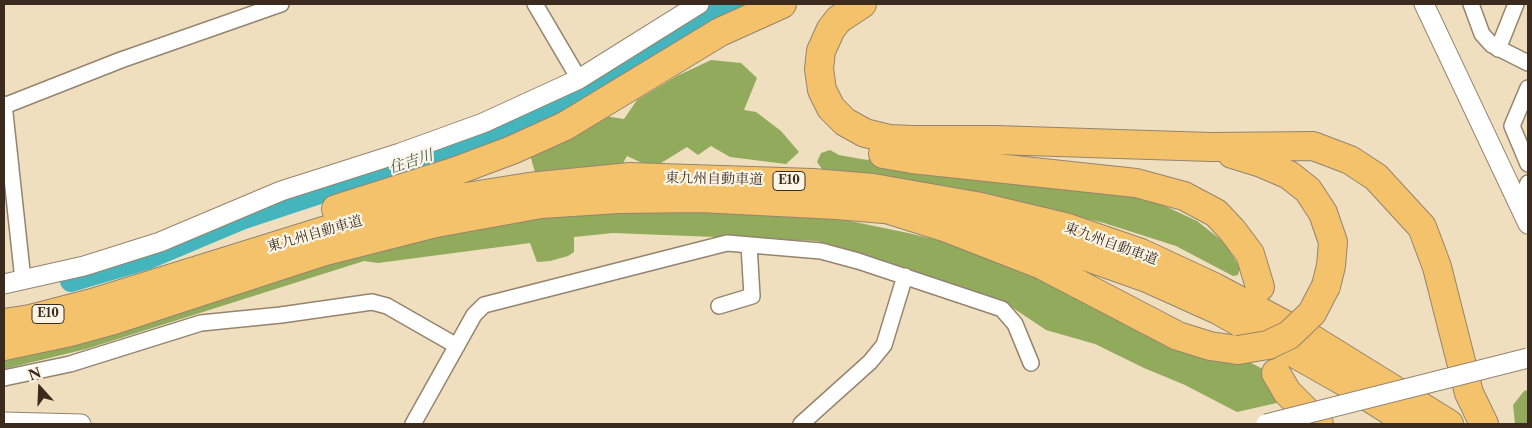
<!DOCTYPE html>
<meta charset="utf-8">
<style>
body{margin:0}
#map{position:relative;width:1532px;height:428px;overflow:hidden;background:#efdfbf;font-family:"Libre Caslon Text",serif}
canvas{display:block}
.frame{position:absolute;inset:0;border:5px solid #3b2a1e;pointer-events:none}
.north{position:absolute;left:15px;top:363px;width:50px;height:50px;-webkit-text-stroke:4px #fcf5e5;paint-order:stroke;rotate:340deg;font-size:14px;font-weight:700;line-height:20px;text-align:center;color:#3b2a1e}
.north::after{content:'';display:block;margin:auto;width:18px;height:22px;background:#3b2a1e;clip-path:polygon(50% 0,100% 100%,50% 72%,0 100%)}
</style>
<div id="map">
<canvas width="1532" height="428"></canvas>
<div class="frame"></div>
<div class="north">N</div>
</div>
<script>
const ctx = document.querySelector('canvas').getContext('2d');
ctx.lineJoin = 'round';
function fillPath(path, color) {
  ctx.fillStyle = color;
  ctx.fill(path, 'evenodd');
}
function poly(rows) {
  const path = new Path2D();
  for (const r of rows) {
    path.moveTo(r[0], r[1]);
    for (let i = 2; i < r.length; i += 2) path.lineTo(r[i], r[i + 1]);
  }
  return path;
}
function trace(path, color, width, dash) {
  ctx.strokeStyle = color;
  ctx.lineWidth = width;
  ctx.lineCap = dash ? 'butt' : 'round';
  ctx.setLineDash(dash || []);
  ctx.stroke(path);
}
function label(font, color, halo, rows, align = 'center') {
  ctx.font = font + ' "Libre Caslon Text","Noto Serif JP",serif';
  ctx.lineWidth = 4.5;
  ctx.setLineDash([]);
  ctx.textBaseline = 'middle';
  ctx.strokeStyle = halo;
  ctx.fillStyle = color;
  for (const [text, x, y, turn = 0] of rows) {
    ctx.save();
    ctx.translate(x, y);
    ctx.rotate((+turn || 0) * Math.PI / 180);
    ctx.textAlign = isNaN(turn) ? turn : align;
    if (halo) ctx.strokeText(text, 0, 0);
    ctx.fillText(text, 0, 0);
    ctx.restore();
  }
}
const forest = poly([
 [711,60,741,63,757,78,744,110,756,112,781,131,799,152,786,164,730,157,711,146,698,155,687,147,653,168,627,156,621,167,536,176,529,151,604,116,624,119,637,100,677,76],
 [830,150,839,155,861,159,1148,198,1197,221,1225,243,1240,268,1238,275,1233,276,1176,246,1104,223,963,189,878,175,832,172,822,169,817,162,821,153],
 [631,207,821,215,908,233,1024,261,1213,360,1251,363,1267,371,1281,402,1237,412,1185,385,1144,368,1095,344,1046,330,1004,302,817,241,613,233,574,237,574,252,568,256,550,261,537,262,530,243,378,263,364,261,86,349,4,369,4,358,466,224],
 [1528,390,1528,424,1515,424,1513,405,1524,391]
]);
const river = poly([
 [71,281,146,259,241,219,485,138,541,116,598,85,732,4]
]);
const minor = poly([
 [535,4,579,79],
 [1471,4,1482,34,1492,45,1528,63],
 [1498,49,1516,4],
 [1528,88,1512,126,1528,164],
 [4,104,23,280],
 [4,106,121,60,281,4],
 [1520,206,1528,183],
 [719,306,752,296,749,245],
 [4,378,70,364,201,323,281,315,372,302,387,306,457,346],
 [413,424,474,315,484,305,727,243,821,251,858,261,1002,309,1015,324,1031,363],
 [801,424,870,362,884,345,905,276]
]);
const tertiary = poly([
 [1424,4,1528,224],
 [4,284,84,266,160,242,281,191,400,153,483,123,579,79,699,4],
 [4,422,81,424]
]);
const motorway = poly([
 [862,4,839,19,831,29,821,51,819,69,822,90,831,108,845,122,865,133,890,139,912,140,996,140,1211,147,1313,146,1350,160,1376,177,1422,227,1437,267,1469,393,1484,424],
 [883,154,912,159,1136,183,1184,196,1216,213,1232,230,1250,254,1260,287],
 [1232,154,1261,163,1289,175,1308,190,1323,213,1333,242,1331,266,1326,286],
 [883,208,947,228,1042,265,1178,336,1210,346,1238,350],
 [336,209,456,171,512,150,565,126,720,32,782,4],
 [940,218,1054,245,1147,278,1218,310,1345,382,1411,424],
 [4,323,30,319,92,303,323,231,428,203,529,187,630,177,813,183,873,188,981,207,1065,227,1141,253,1214,287,1312,339,1449,424],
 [4,346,70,332,114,320,322,252,369,240,436,223,541,204,618,199,700,198,837,205,895,210],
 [1276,373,1287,392,1319,424]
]);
const tertiaryBridge = poly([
 [1266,424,1528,358]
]);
const motorwayBridge = poly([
 [1238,350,1268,345,1289,335,1312,313,1326,286]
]);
const shields = [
 [789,181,32],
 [48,314,32]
];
const shieldNames = [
 ["E10",789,181],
 ["E10",48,314]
];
const streetNames = [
 ["東九州自動車道",714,179,1],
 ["東九州自動車道",315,234,-16],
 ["東九州自動車道",1111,244,20]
];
const waterNames = [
 ["住吉川",411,162,-18]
];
fillPath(forest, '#91aa5b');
trace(river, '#44b4bd', 22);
trace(minor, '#95846e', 18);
trace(tertiary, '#95846e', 21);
trace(motorway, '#95846e', 30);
trace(minor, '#fff', 15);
trace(tertiary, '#fff', 19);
trace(motorway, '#f3c26a', 28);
trace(tertiaryBridge, '#95846e', 21, []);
trace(motorwayBridge, '#95846e', 30, []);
trace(tertiaryBridge, '#fff', 19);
trace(motorwayBridge, '#f3c26a', 28);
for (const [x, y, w] of shields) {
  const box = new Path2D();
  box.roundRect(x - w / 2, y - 9.5, w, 19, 4);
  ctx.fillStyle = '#fcf5e5';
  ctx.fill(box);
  trace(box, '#3b2a1e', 1);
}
label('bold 12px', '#3b2a1e', null, shieldNames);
label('14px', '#3b2a1e', '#fcf5e5', streetNames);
label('italic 15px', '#3e5a56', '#fcf5e5', waterNames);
</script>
